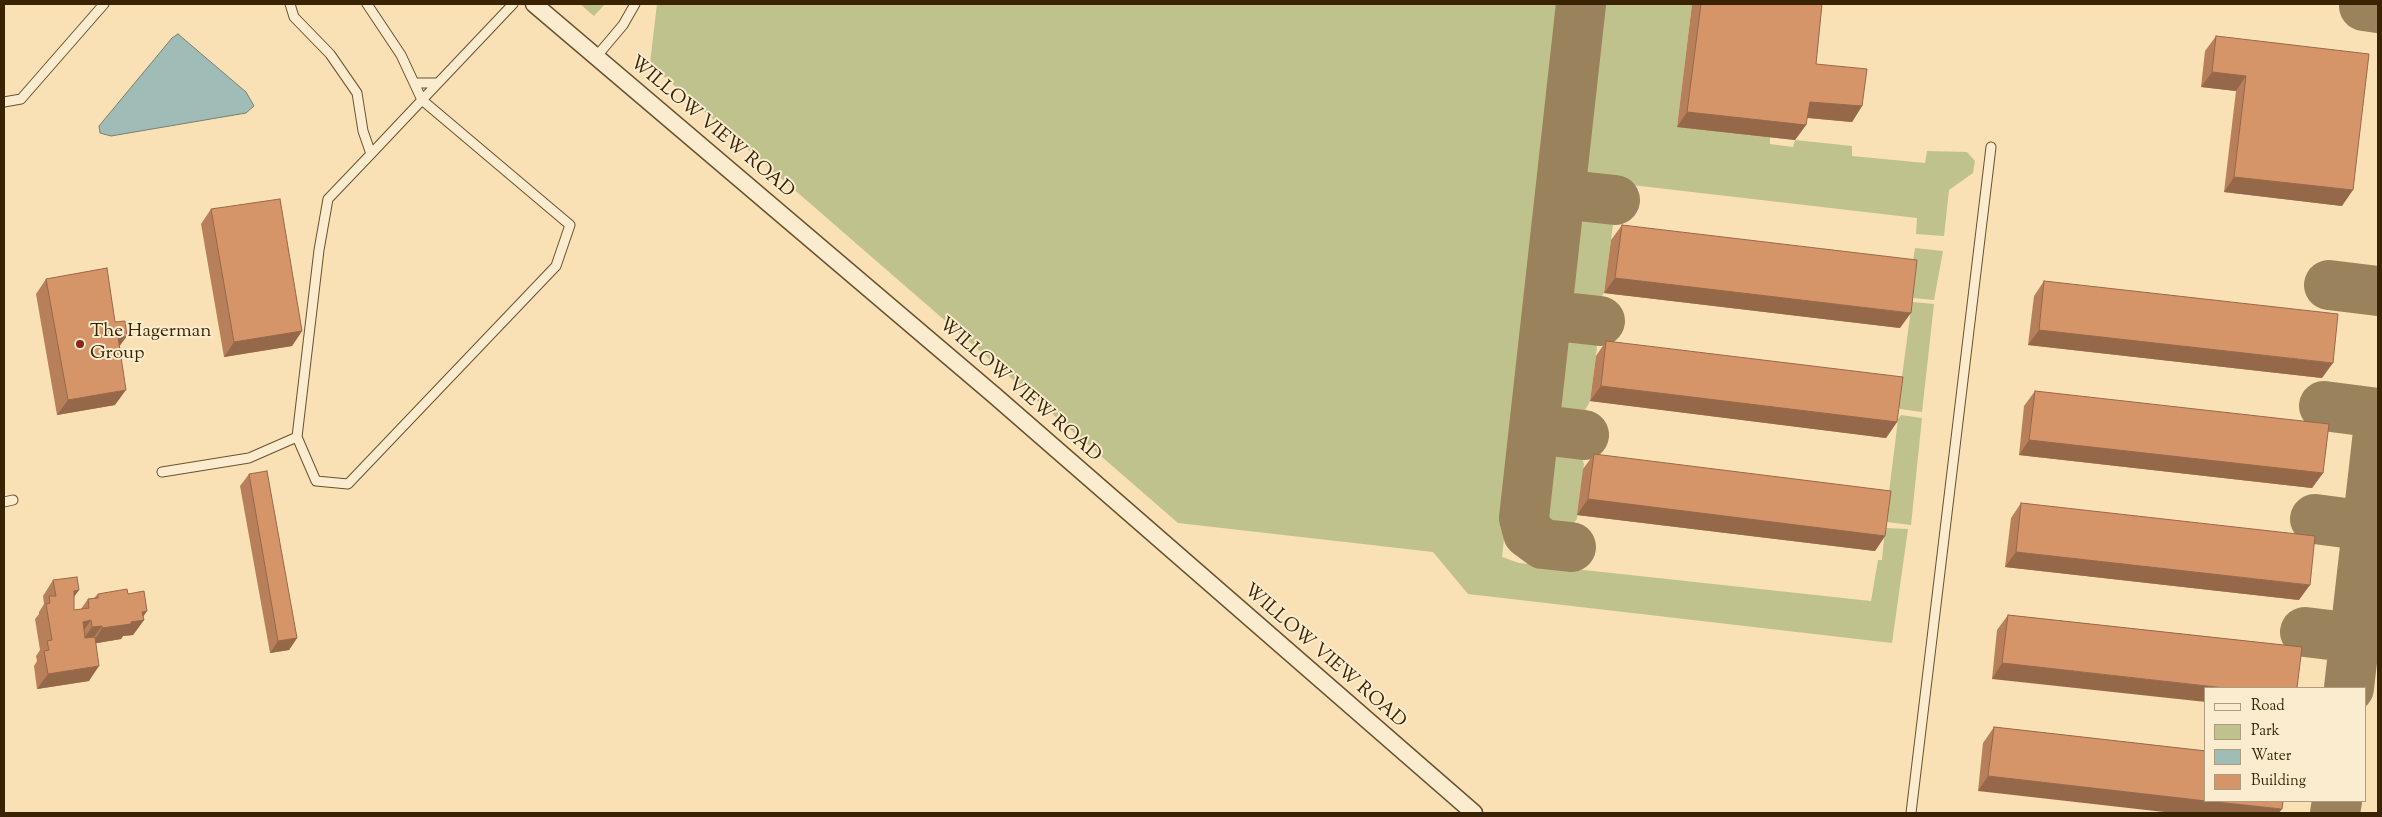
<!DOCTYPE html>
<style>
body{margin:0}
#map{position:relative;width:2382px;height:817px;overflow:hidden;background:#f9e1b5;font-family:"Sorts Mill Goudy",serif}
canvas{display:block}
.frame{position:absolute;inset:0;border:5px solid #392302;pointer-events:none}
.legend{position:absolute;left:2204px;top:687px;width:162px;height:115px;box-sizing:border-box;background:#fbeccf;border:1px solid #ad9c7d;margin:0;padding:6px 9px;list-style:none;font-size:15px;color:#392302}
.legend li{display:flex;align-items:center;gap:10px;height:25px}
.legend b{width:25px;border:1px solid #ad9c7d}
</style>
<div id="map">
<canvas width="2382" height="817"></canvas>
<div class="frame"></div>
<ul class="legend">
<li><b style="height:6px;background:#fbeccf"></b>Road</li>
<li><b style="height:14px;background:#bfc28d"></b>Park</li>
<li><b style="height:14px;background:#a0bcb6"></b>Water</li>
<li><b style="height:14px;background:#d69569"></b>Building</li>
</ul>
</div>
<script>
const ctx = document.querySelector('canvas').getContext('2d');
ctx.lineJoin = 'round';
function fillPath(path, color) {
  ctx.fillStyle = color;
  ctx.fill(path, 'evenodd');
}
function poly(rows) {
  const path = new Path2D();
  for (const r of rows) {
    path.moveTo(r[0], r[1]);
    for (let i = 2; i < r.length; i += 2) path.lineTo(r[i], r[i + 1]);
  }
  return path;
}
function trace(path, color, width, dash) {
  ctx.strokeStyle = color;
  ctx.lineWidth = width;
  ctx.lineCap = dash ? 'butt' : 'round';
  ctx.setLineDash(dash || []);
  ctx.stroke(path);
}
function label(font, color, halo, rows, align = 'center') {
  ctx.font = font + ' "Sorts Mill Goudy",serif';
  ctx.lineWidth = 4;
  ctx.setLineDash([]);
  ctx.textBaseline = 'middle';
  ctx.strokeStyle = halo;
  ctx.fillStyle = color;
  for (const [text, x, y, turn = 0] of rows) {
    ctx.save();
    ctx.translate(x, y);
    ctx.rotate((+turn || 0) * Math.PI / 180);
    ctx.textAlign = isNaN(turn) ? turn : align;
    if (halo) ctx.strokeText(text, 0, 0);
    ctx.fillText(text, 0, 0);
    ctx.restore();
  }
}
const green = poly([
 [580,4,605,4,594,16],
 [657,4,1564,4,1502,557,1519,563,1871,601,1878,560,1882,560,1885,528,1908,529,1892,643,1468,594,1433,552,1178,523,653,67,650,63],
 [1600,4,1692,4,1677,127,1770,136,1770,144,1793,147,1795,140,1852,146,1852,156,1925,163,1927,151,1967,152,1975,161,1973,173,1949,190,1944,236,1916,234,1917,218,1597,181,1589,178,1584,173,1581,164],
 [1582,215,1602,217,1613,225,1604,293,1599,300,1594,303,1574,300,1570,297,1567,288,1574,226],
 [1915,248,1943,251,1934,300,1913,298,1916,261,1913,261],
 [1912,302,1934,304,1922,412,1900,409,1898,406],
 [1572,336,1590,337,1596,342,1597,348,1590,401,1582,416,1562,414,1554,406,1560,346,1566,338],
 [1901,415,1922,418,1911,525,1887,522,1886,517,1898,419],
 [1557,448,1579,451,1584,464,1577,519,1569,528,1552,527,1542,514,1548,459]
]);
const water = poly([
 [178,34,246,92,254,106,246,113,111,136,100,133,99,126,172,38,178,34]
]);
const taxiway = poly([
 [2364,6,2378,8],
 [1560,194,1615,200],
 [2329,285,2378,291],
 [1547,315,1600,321],
 [2324,406,2378,413],
 [1534,429,1584,435],
 [2315,519,2368,526],
 [1571,547,1543,544,1528,533,1524,518,1581,4],
 [2305,632,2355,638],
 [2349,688,2378,432],
 [2335,813,2337,801]
]);
const lane = poly([
 [290,4,294,17,330,54,357,93,363,131,371,154],
 [367,4,401,55,422,100,570,225,556,266,348,484,316,481,297,437,319,250,328,199,371,154,422,100,513,4],
 [596,57,623,25,635,4],
 [414,83,438,83],
 [4,102,21,99,104,4],
 [162,472,249,458,297,437],
 [4,502,13,500],
 [1911,813,1991,147]
]);
const street = poly([
 [534,4,994,395,1474,813]
]);
const wall = poly([
 [1692,4,1822,4,1816,64,1862,106,1852,122,1807,118,1806,125,1795,140,1677,127],
 [2216,36,2342,206,2224,192,2236,91,2201,87,2205,51],
 [211,209,302,331,292,346,224,357,201,224],
 [1622,225,1900,328,1604,293,1611,240],
 [46,279,119,347,115,405,57,415,36,294],
 [2044,281,2322,378,2028,345,2034,296],
 [1606,341,1897,422,1886,438,1590,401,1596,356],
 [2035,391,2323,473,2312,488,2019,455,2024,406],
 [1594,454,1885,536,1875,551,1577,515,1583,469],
 [249,474,297,638,289,650,270,653,240,486],
 [2021,503,2299,600,2005,567,2011,518],
 [53,580,79,590,74,596,74,610,81,609,88,599,94,598,98,594,128,594,143,617,144,620,133,635,123,636,121,639,96,643,89,681,37,689,34,666,37,661,36,656,40,650,35,619,39,614,39,612,44,604,43,596],
 [2008,615,2302,647,1992,679,1997,630],
 [1994,727,2206,751,1978,791,1983,743]
]);
const shadedWall = poly([
 [2212,72,2246,76,2236,91,2201,87],
 [1810,102,1862,106,1852,122,1799,117],
 [1687,112,1806,125,1795,140,1677,127],
 [2234,177,2353,190,2342,206,2224,192],
 [1615,278,1911,313,1900,328,1604,293],
 [2039,330,2333,363,2322,378,2028,345],
 [302,331,292,346,224,357,234,342],
 [127,336,116,351,118,337],
 [1601,386,1897,422,1886,438,1590,401],
 [126,390,115,405,57,415,68,400],
 [2029,440,2323,473,2312,488,2019,455],
 [1588,499,1885,536,1875,551,1577,515],
 [2016,552,2310,585,2299,600,2005,567],
 [79,590,68,605,74,591],
 [147,611,141,620,144,620,133,635,123,636,121,639,92,644,102,628,131,622,142,612],
 [91,620,80,636,83,622],
 [102,626,91,641,81,642,92,627],
 [297,638,289,650,270,653,278,641],
 [2002,663,2225,688,2206,688,2206,702,1992,679],
 [99,666,89,681,37,689,48,674],
 [1988,776,2282,809,2279,813,2173,813,1978,791]
]);
const building = poly([
 [1701,4,1822,4,1816,64,1867,69,1862,106,1810,102,1806,125,1687,112,1701,4],
 [2216,36,2369,54,2353,190,2234,177,2246,76,2212,72,2216,36],
 [280,199,302,331,234,342,211,209,280,199],
 [1622,225,1917,260,1911,313,1615,278,1622,225],
 [107,268,115,322,125,321,127,336,118,337,126,390,68,400,46,279,107,268],
 [2044,281,2338,314,2333,363,2039,330,2044,281],
 [1606,341,1903,377,1897,422,1601,386,1606,341],
 [2035,391,2329,424,2323,473,2029,440,2035,391],
 [1594,454,1891,491,1885,536,1588,499,1594,454],
 [267,471,297,638,278,641,249,474,267,471],
 [2021,503,2315,536,2310,585,2016,552,2021,503],
 [77,577,79,590,74,591,74,610,89,608,88,599,98,598,98,594,127,589,128,594,144,591,147,611,142,612,144,620,131,622,131,624,102,628,102,626,92,627,91,620,83,622,85,638,95,637,99,666,48,674,44,651,49,650,47,641,52,640,46,604,50,603,49,596,56,596,53,580,77,577],
 [2008,615,2302,647,2297,688,2225,688,2002,663,2008,615],
 [1994,727,2206,751,2206,801,1988,776,1994,727],
 [2207,801,2283,801,2282,809,2207,801]
]);
const markers = [
 [80,344,5,"#8f2418"]
];
const streetNames = [
 ["WILLOW VIEW ROAD",711,128,40],
 ["WILLOW VIEW ROAD",1019,391,41],
 ["WILLOW VIEW ROAD",1324,657,41]
];
const poiNames = [
 ["The Hagerman",90,333],
 ["Group",90,355]
];
fillPath(green, '#bfc28d');
fillPath(water, '#a0bcb6');
trace(water, '#777f6e', 1);
trace(taxiway, '#99825c', 50);
trace(lane, '#69522f', 11);
trace(street, '#69522f', 19);
trace(lane, '#fbeccf', 9);
trace(street, '#fbeccf', 16);
fillPath(wall, '#b8805a');
fillPath(shadedWall, '#96684a');
fillPath(building, '#d69569');
trace(building, '#96684a', 1);
for (const [x, y, r, color] of markers) {
  const dot = new Path2D();
  dot.arc(x, y, r, 0, 2 * Math.PI);
  ctx.fillStyle = color;
  ctx.fill(dot);
  trace(dot, '#fbeccf', 2);
}
label('19px', '#392302', '#fbeccf', streetNames);
label('19px', '#392302', '#fbeccf', poiNames, 'left');
</script>
